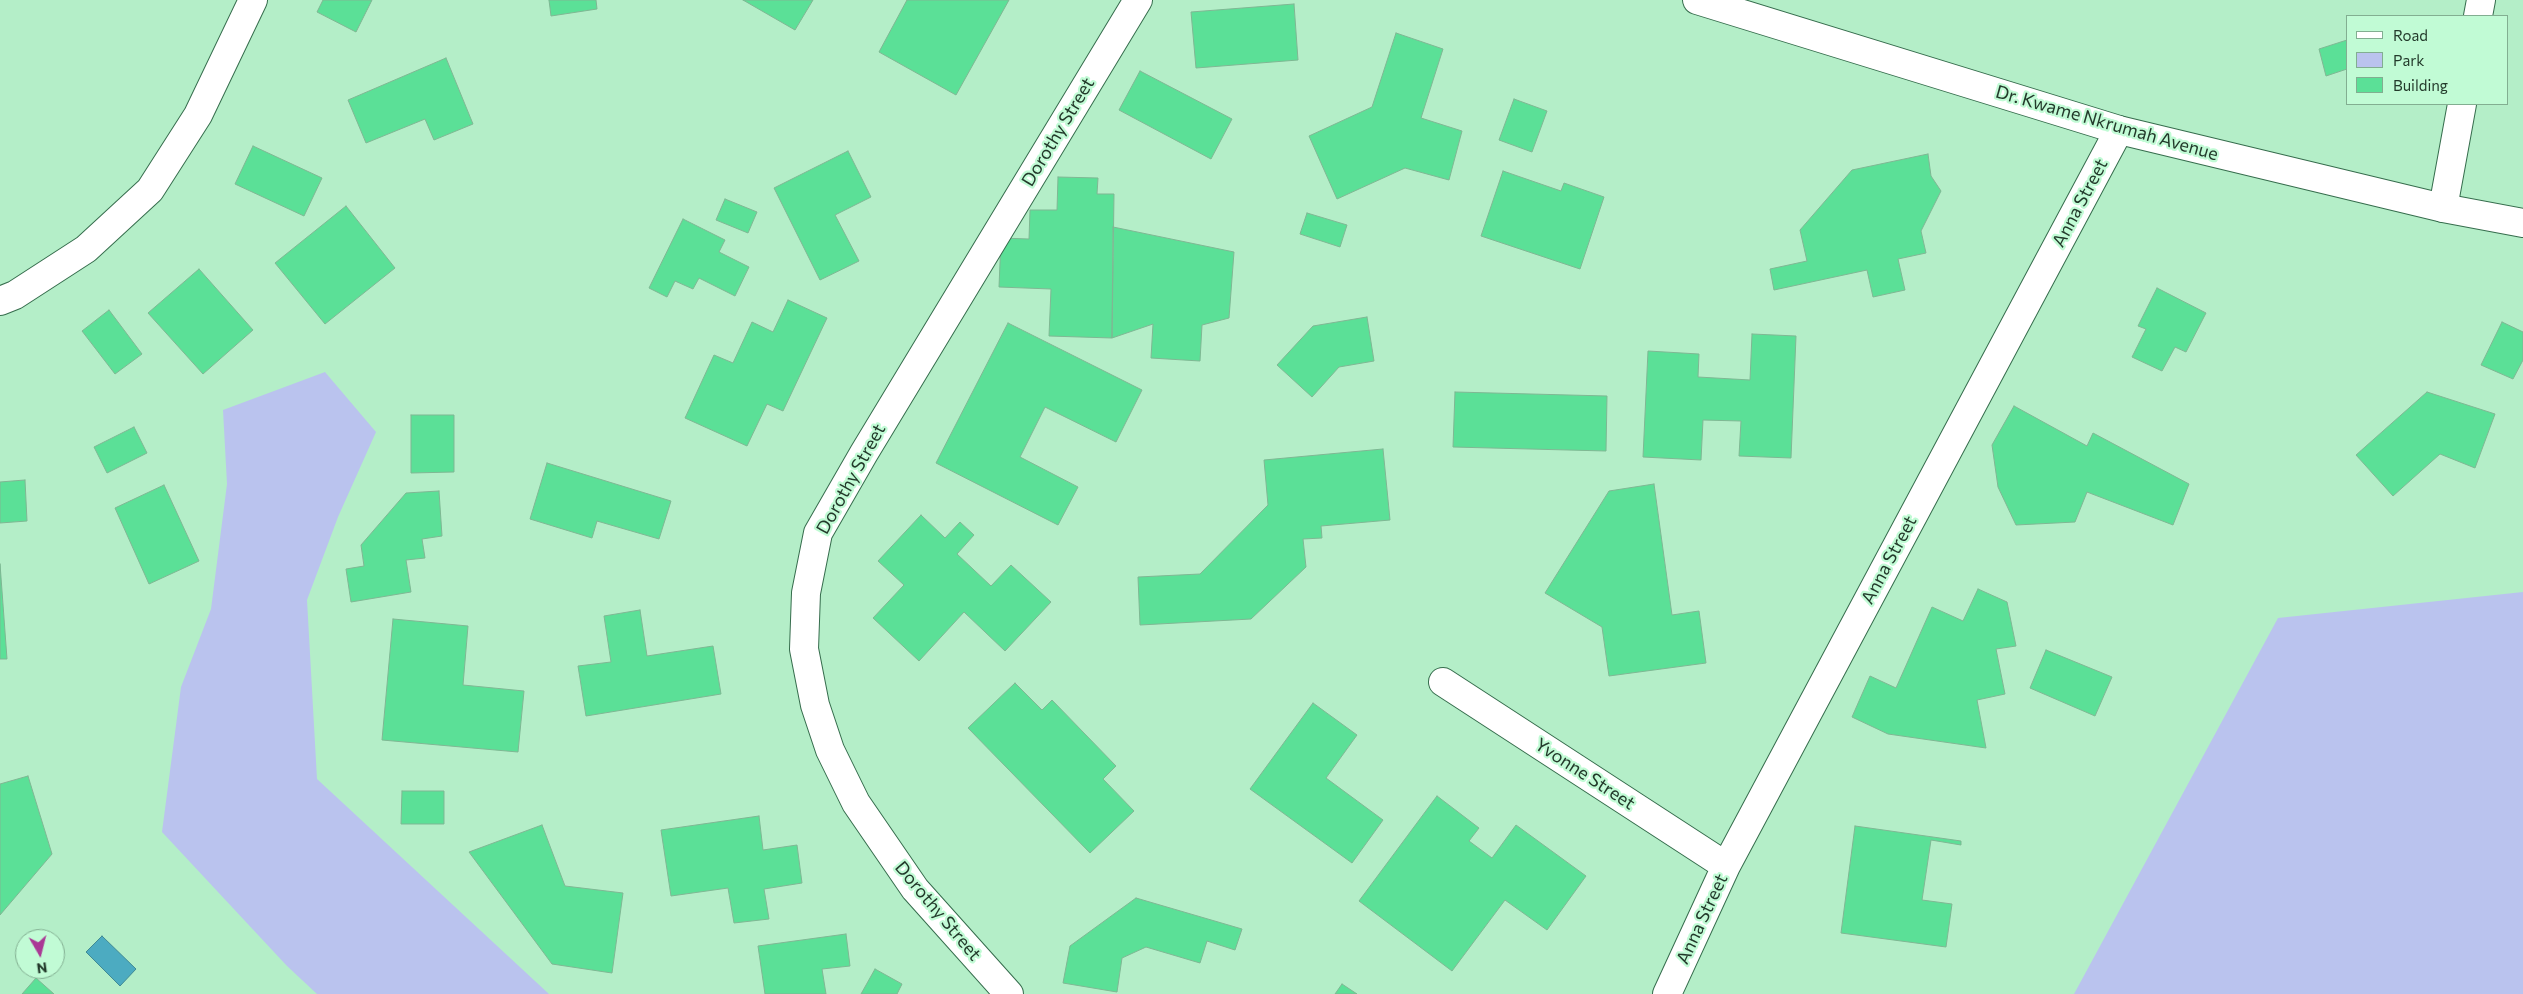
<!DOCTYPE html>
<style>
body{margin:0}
#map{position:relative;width:2523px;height:994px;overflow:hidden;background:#b4eec8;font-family:Commissioner,sans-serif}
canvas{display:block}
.legend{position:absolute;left:2346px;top:15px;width:162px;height:90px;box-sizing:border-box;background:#c1fbd5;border:1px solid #82ae91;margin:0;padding:6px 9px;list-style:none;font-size:15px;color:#233a2b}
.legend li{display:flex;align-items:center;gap:10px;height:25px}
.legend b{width:25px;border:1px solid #82ae91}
.north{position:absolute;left:15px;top:929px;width:50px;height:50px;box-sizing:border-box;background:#c1fbd5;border:1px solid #82ae91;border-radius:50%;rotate:172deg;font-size:14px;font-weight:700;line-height:20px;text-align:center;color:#233a2b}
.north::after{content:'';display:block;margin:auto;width:18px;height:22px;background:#aa3995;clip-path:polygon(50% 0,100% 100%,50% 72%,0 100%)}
</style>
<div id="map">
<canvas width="2523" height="994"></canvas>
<ul class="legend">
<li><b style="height:6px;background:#fff"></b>Road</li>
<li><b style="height:14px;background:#bac3ee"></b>Park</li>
<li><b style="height:14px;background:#5be097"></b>Building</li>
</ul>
<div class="north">N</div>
</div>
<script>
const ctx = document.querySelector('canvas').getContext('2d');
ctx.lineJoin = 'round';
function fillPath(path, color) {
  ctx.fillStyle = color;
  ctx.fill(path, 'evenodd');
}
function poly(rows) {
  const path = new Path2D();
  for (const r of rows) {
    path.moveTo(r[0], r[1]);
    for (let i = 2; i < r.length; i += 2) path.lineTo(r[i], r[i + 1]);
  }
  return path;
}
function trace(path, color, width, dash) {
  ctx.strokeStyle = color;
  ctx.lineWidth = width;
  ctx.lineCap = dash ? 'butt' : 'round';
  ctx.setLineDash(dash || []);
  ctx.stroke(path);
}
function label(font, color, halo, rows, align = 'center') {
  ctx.font = font + ' Commissioner,sans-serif';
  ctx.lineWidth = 4.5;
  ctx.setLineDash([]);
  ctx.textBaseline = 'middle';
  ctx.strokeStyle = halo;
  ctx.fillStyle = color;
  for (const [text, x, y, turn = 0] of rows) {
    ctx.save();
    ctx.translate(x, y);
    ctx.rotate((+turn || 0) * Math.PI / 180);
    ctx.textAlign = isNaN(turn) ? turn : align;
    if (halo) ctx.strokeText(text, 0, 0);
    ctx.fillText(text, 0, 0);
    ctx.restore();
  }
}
const green = poly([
 [325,372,376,432,338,517,307,600,317,779,549,994,317,994,287,966,162,832,181,687,211,609,227,484,223,410],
 [2523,592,2523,994,2074,994,2278,618]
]);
const water = poly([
 [102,936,136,969,120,986,86,952,102,936]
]);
const building = poly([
 [323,0,372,0,356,32,317,12,323,0],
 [549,0,596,0,597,9,551,16,549,0],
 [743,0,813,0,795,30,743,0],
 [907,0,1009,0,956,95,879,52,907,0],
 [1294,4,1298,60,1196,68,1191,12,1294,4],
 [1396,33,1443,49,1421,118,1462,131,1449,180,1405,168,1337,199,1309,136,1372,107,1396,33],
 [2347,40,2347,69,2326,76,2319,49,2347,40],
 [446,58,473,124,434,140,425,119,366,143,348,100,446,58],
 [1140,71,1232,119,1211,159,1119,110,1140,71],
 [1514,99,1547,111,1532,152,1499,140,1514,99],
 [253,146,322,178,304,216,235,184,253,146],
 [848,151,871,197,835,215,859,261,820,280,774,188,848,151],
 [1928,154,1931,176,1941,191,1921,231,1926,253,1898,259,1905,290,1873,297,1867,270,1774,290,1770,269,1807,261,1800,230,1852,170,1928,154],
 [1503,171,1561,191,1564,183,1604,197,1580,269,1481,236,1503,171],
 [1058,177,1098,178,1097,194,1114,194,1112,338,1049,336,1051,289,999,287,1001,238,1029,239,1030,210,1057,210,1058,177],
 [725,199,757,212,748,233,716,220,725,199],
 [346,206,395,268,325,324,275,263,346,206],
 [1307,213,1347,225,1340,247,1300,234,1307,213],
 [683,219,725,240,719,252,749,267,735,296,699,278,693,289,675,281,667,297,649,288,683,219],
 [1113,227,1234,252,1229,318,1202,325,1200,361,1151,358,1153,324,1112,338,1113,227],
 [199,269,253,330,203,374,148,313,199,269],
 [2157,288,2206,313,2186,352,2175,347,2162,371,2132,357,2146,329,2138,326,2157,288],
 [788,300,827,318,783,411,767,404,747,446,685,418,714,355,733,363,752,322,773,332,788,300],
 [109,310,142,354,115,374,82,331,109,310],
 [1367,317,1374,361,1339,367,1312,397,1277,365,1313,326,1367,317],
 [2502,322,2523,332,2523,360,2513,379,2481,365,2502,322],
 [1008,323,1142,390,1116,442,1045,407,1020,457,1078,487,1058,525,936,463,1008,323],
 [1752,334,1796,336,1791,458,1739,456,1741,421,1703,420,1701,460,1643,457,1648,351,1699,354,1698,377,1750,380,1752,334],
 [1455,392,1607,396,1606,451,1453,447,1455,392],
 [2427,392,2495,414,2475,468,2440,454,2393,496,2356,455,2427,392],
 [2014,406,2087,446,2093,433,2189,484,2173,525,2087,492,2075,522,2016,525,1998,487,1992,445,2014,406],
 [411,415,454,415,454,472,411,473,411,415],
 [134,427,147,453,107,473,94,447,134,427],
 [1383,449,1390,520,1321,526,1322,538,1303,539,1306,567,1251,619,1140,625,1138,577,1200,574,1268,505,1264,460,1383,449],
 [547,463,671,501,659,539,597,521,592,538,530,519,547,463],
 [25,480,27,521,0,523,0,482,25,480],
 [1654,484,1672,615,1699,611,1706,663,1609,676,1602,627,1545,593,1609,491,1654,484],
 [164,485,199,561,149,584,115,508,164,485],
 [439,491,442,536,422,539,425,558,406,560,411,592,351,602,346,569,364,566,361,545,406,493,439,491],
 [921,515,945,538,960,522,974,535,957,554,991,586,1011,565,1051,602,1005,651,964,612,919,661,873,618,904,585,878,561,921,515],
 [0,564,7,659,0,659,0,564],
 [1978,589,2007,602,2016,646,1996,649,2005,694,1977,700,1986,748,1888,734,1852,717,1870,676,1896,688,1932,607,1963,621,1978,589],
 [640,610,647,656,713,646,721,694,586,716,578,666,611,662,604,616,640,610],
 [393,619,468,626,463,685,524,691,518,752,382,740,393,619],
 [2046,650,2112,677,2095,716,2030,688,2046,650],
 [1015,683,1042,710,1052,700,1116,766,1103,779,1134,811,1090,853,968,728,1015,683],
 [1313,703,1357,735,1326,778,1383,820,1352,863,1250,789,1313,703],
 [28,776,52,854,0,915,0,784,28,776],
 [402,791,444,791,444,824,401,824,402,791],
 [1437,796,1479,828,1469,841,1492,858,1516,825,1586,876,1547,930,1505,900,1452,971,1359,901,1437,796],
 [759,816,763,850,797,845,802,883,764,889,769,919,734,923,728,888,671,896,661,830,759,816],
 [542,825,565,886,623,893,612,973,552,964,469,852,542,825],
 [1855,826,1961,841,1961,845,1931,840,1922,900,1952,904,1946,947,1841,933,1855,826],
 [1136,898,1242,929,1235,950,1207,941,1200,963,1146,947,1122,958,1117,992,1063,983,1070,946,1136,898],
 [846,934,850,966,822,969,826,994,765,994,758,946,846,934],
 [875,969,902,984,897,994,861,994,875,969],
 [36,978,54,994,22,994,36,978],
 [1342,984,1357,994,1335,994,1342,984]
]);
const minor = poly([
 [2478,16,2481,0],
 [2443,208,2462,104],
 [0,301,15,295,86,249,150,190,198,115,253,0],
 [1443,682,1726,866],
 [1009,994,915,889,856,803,830,750,815,705,804,649,806,593,818,533,864,453,1138,0],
 [1667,994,1726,866,2119,130]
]);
const tertiary = poly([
 [1697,0,2119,130,2443,208,2523,223]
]);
const streetNames = [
 ["Dr. Kwame Nkrumah Avenue",2107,123,16],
 ["Dorothy Street",1058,132,-59],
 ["Anna Street",2080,203,-62],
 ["Dorothy Street",851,479,-61],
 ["Anna Street",1889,560,-62],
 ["Yvonne Street",1585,774,33],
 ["Dorothy Street",938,911,50],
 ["Anna Street",1702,919,-65]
];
fillPath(green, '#bac3ee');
fillPath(water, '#4cabc1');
trace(water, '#408994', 1);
fillPath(building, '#5be097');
trace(building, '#7fb793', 1);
trace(minor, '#366d4d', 30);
trace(tertiary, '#366d4d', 30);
trace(minor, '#fff', 28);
trace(tertiary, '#fff', 28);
label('18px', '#233a2b', '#c1fbd5', streetNames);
</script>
